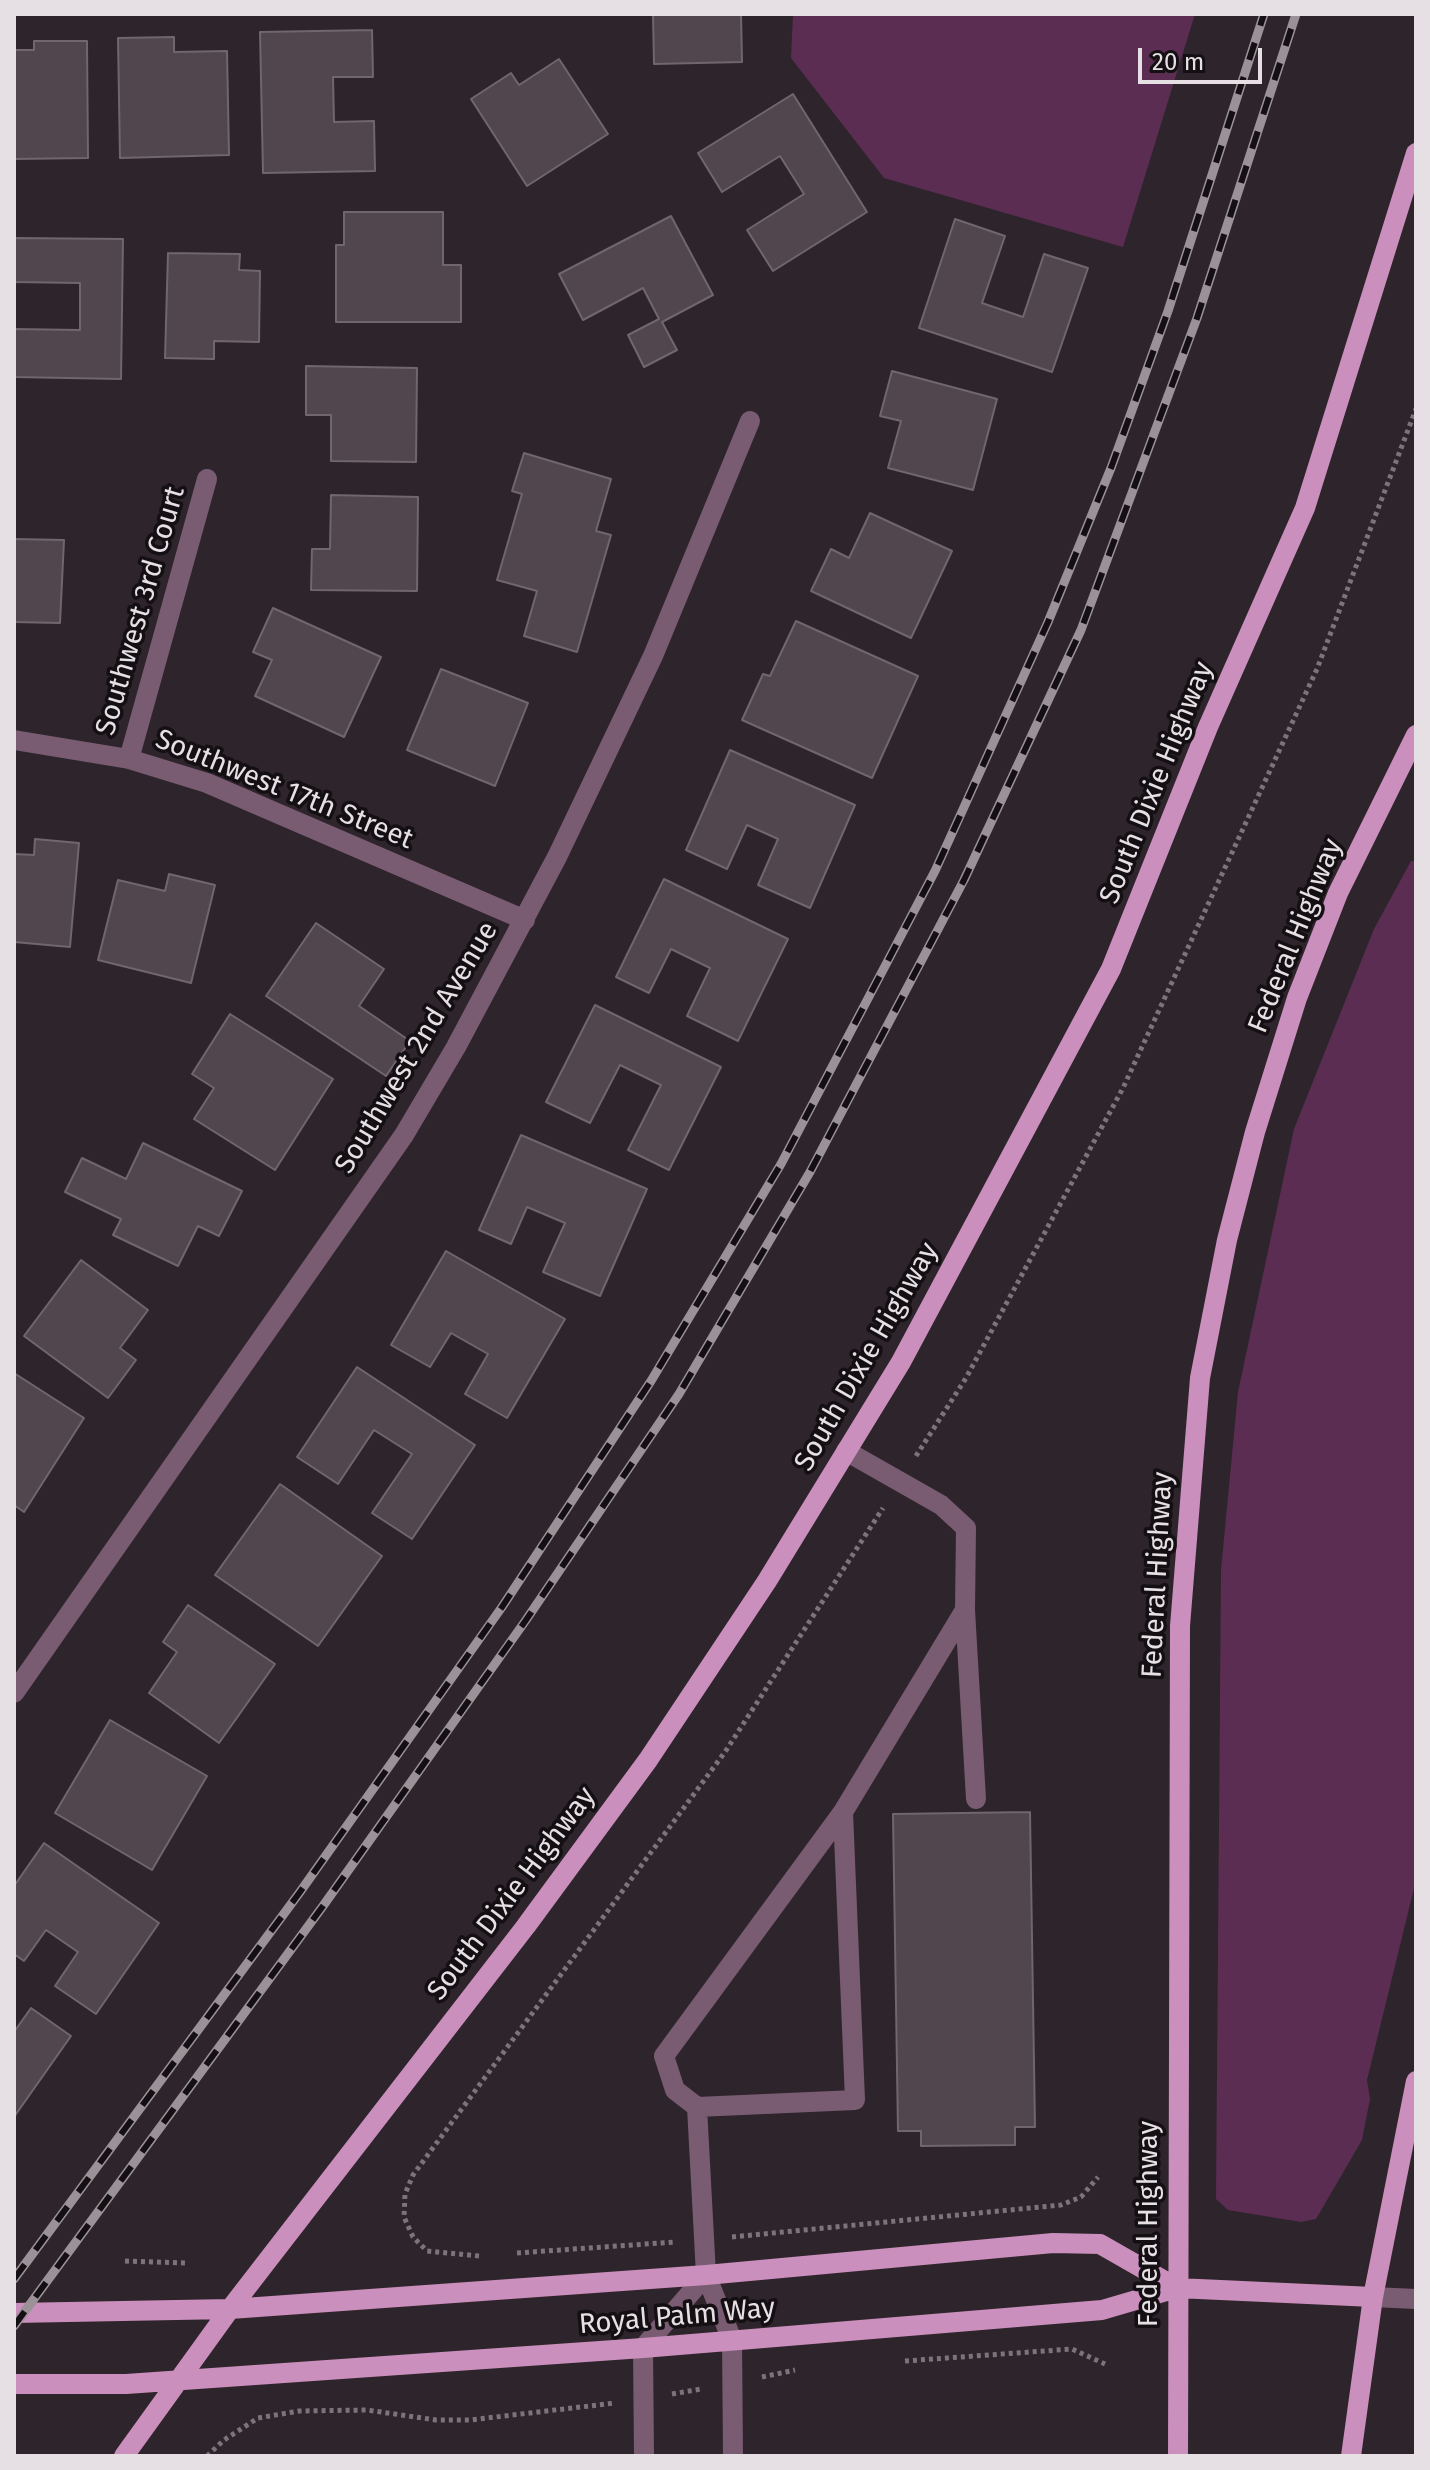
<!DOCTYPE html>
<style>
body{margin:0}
#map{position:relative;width:1430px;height:2470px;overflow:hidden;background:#2e242b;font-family:"Fira Sans",sans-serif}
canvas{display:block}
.frame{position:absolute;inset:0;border:16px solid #e6dfe4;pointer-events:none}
.scale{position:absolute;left:1138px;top:48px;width:124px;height:36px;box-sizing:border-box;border:4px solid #e6dfe4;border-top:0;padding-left:10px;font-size:24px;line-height:28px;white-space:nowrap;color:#e6dfe4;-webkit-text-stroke:6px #130f12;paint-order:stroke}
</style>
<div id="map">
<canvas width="1430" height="2470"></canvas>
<div class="frame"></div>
<div class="scale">20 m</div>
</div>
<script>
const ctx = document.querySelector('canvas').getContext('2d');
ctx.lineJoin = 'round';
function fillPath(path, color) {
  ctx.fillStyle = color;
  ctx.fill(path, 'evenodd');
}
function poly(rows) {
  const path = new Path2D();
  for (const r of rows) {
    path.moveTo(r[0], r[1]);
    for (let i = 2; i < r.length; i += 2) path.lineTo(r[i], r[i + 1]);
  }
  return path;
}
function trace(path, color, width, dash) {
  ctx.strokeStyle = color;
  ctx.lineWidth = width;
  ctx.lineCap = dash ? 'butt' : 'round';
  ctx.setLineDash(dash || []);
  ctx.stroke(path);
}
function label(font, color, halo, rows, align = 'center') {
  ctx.font = font + ' "Fira Sans",sans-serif';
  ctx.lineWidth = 7;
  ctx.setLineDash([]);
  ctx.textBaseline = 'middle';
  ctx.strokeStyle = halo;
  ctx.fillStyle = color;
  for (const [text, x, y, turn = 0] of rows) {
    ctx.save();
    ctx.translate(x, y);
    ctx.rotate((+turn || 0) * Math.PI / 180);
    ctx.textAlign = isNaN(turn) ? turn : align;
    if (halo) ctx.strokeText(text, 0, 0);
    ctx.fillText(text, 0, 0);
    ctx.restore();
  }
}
const green = poly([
 [793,14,1195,14,1123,247,884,178,791,58],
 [1411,861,1416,861,1416,1880,1367,2080,1370,2099,1362,2140,1316,2219,1301,2222,1228,2210,1216,2199,1221,1570,1238,1392,1294,1129,1374,929]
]);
const building = poly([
 [628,14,741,14,742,62,654,64,653,15,628,14],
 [372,30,373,77,333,77,334,122,374,121,375,171,263,173,260,32,372,30],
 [174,37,174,52,227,51,229,155,120,158,118,38,174,37],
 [34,41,87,41,88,158,14,159,14,50,34,50,34,41],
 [559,59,608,134,527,186,471,99,511,73,519,85,559,59],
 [793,94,867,212,773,271,747,230,804,194,780,156,722,192,698,153,793,94],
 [344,212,443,212,443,265,461,265,461,322,336,322,336,245,344,245,344,212],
 [671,216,713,295,662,322,677,350,644,367,628,335,659,319,643,288,583,320,559,274,671,216],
 [955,219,1005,236,982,303,1023,317,1044,254,1088,268,1052,372,919,328,955,219],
 [14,238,123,239,121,379,14,377,14,329,80,330,80,283,14,282,14,238],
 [168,253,240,254,239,270,260,271,259,342,214,341,214,359,165,358,168,253],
 [306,366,417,368,416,462,331,461,331,415,306,415,306,366],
 [892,371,997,399,973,490,888,468,901,421,880,416,892,371],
 [524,453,611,479,596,531,611,535,577,652,524,636,537,591,497,580,522,494,512,491,524,453],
 [331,495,418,497,417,591,311,590,312,549,330,549,331,495],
 [870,513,952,551,911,638,811,591,831,549,849,558,870,513],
 [14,539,64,540,60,623,14,622,14,539],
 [273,608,381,657,344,737,255,696,272,660,253,652,273,608],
 [796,621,918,676,872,778,742,720,763,674,770,676,796,621],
 [441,669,528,703,495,786,407,750,441,669],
 [730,750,855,805,810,908,758,885,778,839,747,825,727,869,686,850,730,750],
 [35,839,79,843,70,947,14,942,14,854,34,855,35,839],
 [169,874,215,885,191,983,98,960,118,880,165,891,169,874],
 [664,879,788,939,738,1041,687,1016,710,968,671,949,649,993,616,977,664,879],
 [316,923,384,969,359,1006,410,1041,386,1076,266,996,316,923],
 [595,1005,721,1067,669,1170,628,1150,661,1085,620,1065,590,1123,546,1102,595,1005],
 [230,1014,333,1079,275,1170,194,1119,214,1088,192,1074,230,1014],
 [521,1135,647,1189,600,1296,543,1272,565,1223,527,1207,511,1244,479,1230,521,1135],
 [143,1143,242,1191,219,1236,198,1226,178,1266,113,1235,121,1219,65,1192,82,1158,126,1179,143,1143],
 [446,1251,565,1319,507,1418,465,1394,488,1354,451,1333,430,1367,391,1345,446,1251],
 [81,1260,148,1310,120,1348,136,1360,108,1398,24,1336,81,1260],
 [357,1367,475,1445,412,1539,372,1513,412,1454,374,1430,338,1484,297,1457,357,1367],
 [14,1373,84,1418,24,1512,14,1505,14,1373],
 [280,1484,382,1556,318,1646,215,1575,280,1484],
 [188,1605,275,1664,219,1743,149,1693,177,1652,163,1642,188,1605],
 [110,1720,207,1776,152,1870,55,1813,110,1720],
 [1030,1812,1035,2127,1015,2127,1015,2145,921,2146,921,2131,898,2131,893,1814,1030,1812],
 [44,1843,159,1923,96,2014,55,1986,78,1952,46,1930,24,1961,14,1954,14,1886,44,1843],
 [31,2008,71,2036,14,2117,14,2032,31,2008]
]);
const path = poly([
 [916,1456,966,1378,1123,1088,1317,669,1416,409],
 [732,2237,1061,2205,1081,2197,1098,2177],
 [517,2253,675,2242],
 [479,2256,427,2251,413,2237,404,2217,405,2194,413,2175,725,1752,883,1508],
 [125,2261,185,2263],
 [905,2361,1072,2349,1105,2364],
 [762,2377,795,2370],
 [672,2394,701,2389],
 [207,2456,224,2440,258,2418,299,2411,367,2410,436,2420,470,2420,615,2403]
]);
const minor = poly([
 [14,740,129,759,207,783,525,920],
 [129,759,207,479],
 [846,1451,941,1505,966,1528,965,1610],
 [14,1693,404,1135,456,1047,557,857,653,656,750,421],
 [843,1812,965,1610,976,1799],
 [697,2107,675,2090,664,2056,843,1812,855,2100,697,2107,706,2275,732,2340,733,2456],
 [1373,2297,1416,2299],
 [644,2456,643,2348,706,2275]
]);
const major = poly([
 [14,2313,230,2309,706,2275,1053,2243,1100,2244,1177,2288],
 [14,2384,126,2384,643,2348,1102,2310,1177,2288,1373,2297],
 [124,2456,230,2309,526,1926,648,1760,767,1581,901,1362,1111,969,1208,727,1305,508,1416,153],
 [1178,2456,1180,1626,1200,1378,1227,1240,1255,1132,1297,998,1338,893,1416,735],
 [1351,2456,1373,2297,1416,2081]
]);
const rail = poly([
 [14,2279,300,1892,502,1607,651,1381,781,1164,935,871,1048,622,1111,468,1168,311,1264,14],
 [14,2326,323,1906,526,1620,679,1394,810,1172,964,880,1081,630,1197,318,1296,14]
]);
const streetNames = [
 ["Southwest 3rd Court",141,611,-74],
 ["South Dixie Highway",1157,783,-68],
 ["Southwest 17th Street",284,790,22],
 ["Federal Highway",1296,936,-68],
 ["Southwest 2nd Avenue",417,1048,-59],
 ["South Dixie Highway",867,1357,-60],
 ["Federal Highway",1158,1575,-87],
 ["South Dixie Highway",512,1894,-53],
 ["Federal Highway",1149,2224,-90],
 ["Royal Palm Way",677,2317,-5]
];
fillPath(green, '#5c2d53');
fillPath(building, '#51464e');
trace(building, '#71656e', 2);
trace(path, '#7d747b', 5, [4, 4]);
trace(minor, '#795c72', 20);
trace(major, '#ca8fbc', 20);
trace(rail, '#9b9298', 9);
trace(rail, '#130f12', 6, [18]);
label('28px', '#e6dfe4', '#130f12', streetNames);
</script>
